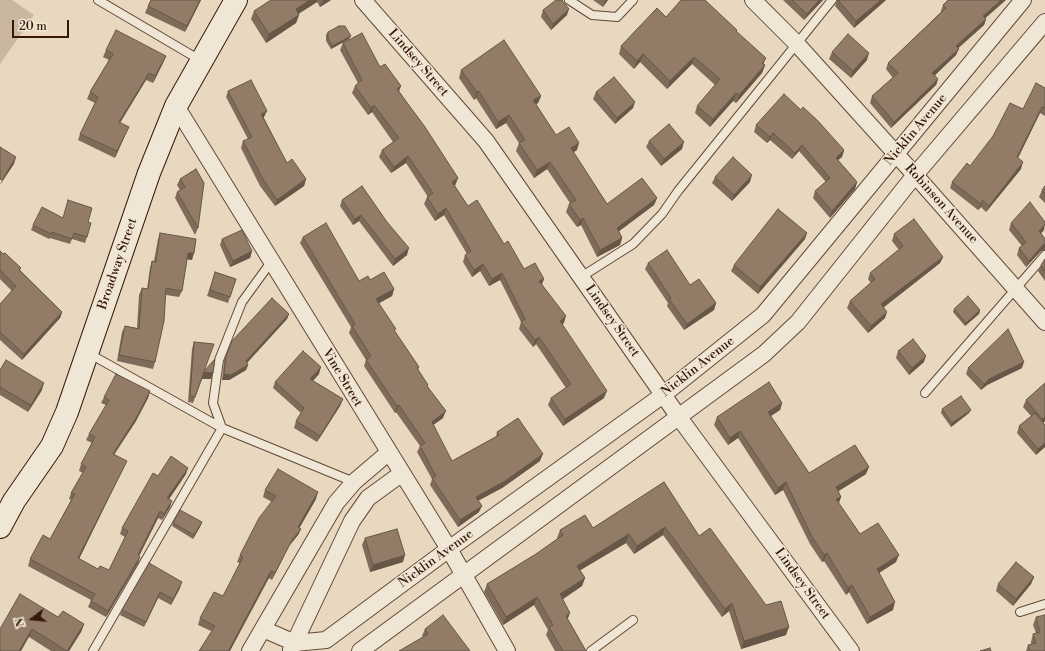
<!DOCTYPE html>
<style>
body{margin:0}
#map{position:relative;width:1045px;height:651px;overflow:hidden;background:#e8d8bf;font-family:"Libre Bodoni",serif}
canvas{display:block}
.north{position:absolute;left:12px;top:599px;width:40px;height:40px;-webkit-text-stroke:3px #f0e6d5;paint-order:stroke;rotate:254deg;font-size:11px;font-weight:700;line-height:16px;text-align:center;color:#371808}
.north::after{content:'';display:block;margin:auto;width:14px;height:18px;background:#371808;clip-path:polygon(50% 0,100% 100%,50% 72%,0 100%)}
.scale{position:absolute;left:12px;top:20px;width:57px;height:18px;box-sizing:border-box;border:2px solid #371808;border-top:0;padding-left:5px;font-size:12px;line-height:14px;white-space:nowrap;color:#371808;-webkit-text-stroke:3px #f0e6d5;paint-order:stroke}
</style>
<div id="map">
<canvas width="1045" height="651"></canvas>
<div class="north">N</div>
<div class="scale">20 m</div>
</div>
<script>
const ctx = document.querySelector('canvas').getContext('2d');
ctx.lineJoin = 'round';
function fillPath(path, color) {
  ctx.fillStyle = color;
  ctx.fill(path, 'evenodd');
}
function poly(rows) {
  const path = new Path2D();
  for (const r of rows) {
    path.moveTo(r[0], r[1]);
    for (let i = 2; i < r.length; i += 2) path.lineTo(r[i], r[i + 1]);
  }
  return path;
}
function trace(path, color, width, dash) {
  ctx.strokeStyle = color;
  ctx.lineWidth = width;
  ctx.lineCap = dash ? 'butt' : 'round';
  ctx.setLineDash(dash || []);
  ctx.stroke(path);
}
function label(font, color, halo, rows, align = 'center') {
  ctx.font = font + ' "Libre Bodoni",serif';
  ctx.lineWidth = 3;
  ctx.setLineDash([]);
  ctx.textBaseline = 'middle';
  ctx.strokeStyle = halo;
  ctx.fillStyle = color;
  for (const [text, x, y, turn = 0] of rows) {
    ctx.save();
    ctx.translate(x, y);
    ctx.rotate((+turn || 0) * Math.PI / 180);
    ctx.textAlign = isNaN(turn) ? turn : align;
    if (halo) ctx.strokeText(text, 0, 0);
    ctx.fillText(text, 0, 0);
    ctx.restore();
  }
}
const green = poly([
 [0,0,12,0,34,15,0,64]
]);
const service = poly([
 [98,0,200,60],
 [569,0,592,15,617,17,633,0],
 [581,277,633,244,662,214,678,191,832,0],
 [88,353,222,428,354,482],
 [925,393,1045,255],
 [1020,612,1045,604],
 [93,651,222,428,213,403,219,360,242,302,271,262],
 [591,651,633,620]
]);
const minor = poly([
 [363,0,486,141,678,416,851,651],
 [753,0,796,43,915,175,1045,322],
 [176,106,449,549,507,651],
 [263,629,295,643,326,640,449,549,663,395,763,315,1023,0],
 [291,650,352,521,368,498,401,474],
 [250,651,336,503,354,482,388,453],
 [360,651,764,354,798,322,915,175,1045,22]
]);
const secondary = poly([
 [0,527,14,501,52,446,67,412,149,173,176,106,236,0]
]);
const wall = poly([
 [201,0,185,32,145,13,148,6],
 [271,0,331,0,320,7,317,2,298,14,299,15,296,23,266,43,251,19,254,11],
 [593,0,608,0,603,7],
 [783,0,823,0,804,20],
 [837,0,886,0,854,28,835,6],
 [943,5,986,18,986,19,984,25,958,48,956,55,935,75,938,79,936,85,891,128,870,103,872,96,893,78,886,69,888,63,941,12,941,11],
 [543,10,567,15,551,30,541,17],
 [666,17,736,32,765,65,762,73,736,103,733,101,710,127,695,113,697,106,715,85,692,64,667,89,640,62,634,69,619,54,621,46],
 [328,32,351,36,349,39,331,49,326,41,326,35],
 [343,43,380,67,401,86,399,91,458,178,455,186,468,206,504,244,524,269,544,279,542,284,564,323,562,324,604,398,563,426,548,405,551,398,566,388,536,344,533,347,519,329,521,322,500,280,489,286,480,271,472,277,463,262,465,255,467,254,444,215,435,221,424,204,427,197,428,197,406,163,391,173,379,157,382,150,393,142,372,112,368,115,352,93,355,86,358,83,340,50],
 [106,50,166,56,163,63,153,83,146,80,120,123,129,127,126,133,115,158,78,140,80,134,95,103,87,99,90,92,109,60,103,57],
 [832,52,867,60,851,78,829,59],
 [461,70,541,96,538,103,536,104,556,135,577,150,573,152,607,204,657,198,654,205,619,231,622,238,620,245,597,257,581,225,577,227,566,212,569,204,570,203,547,169,534,178,516,151,519,143,506,123,496,129,476,98,474,100,459,78],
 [1045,88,1045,116,1040,113,1018,158,1021,169,986,212,981,207,978,210,950,188,952,182,970,166,1023,109],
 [228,91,264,117,264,118,287,163,306,179,304,186,275,206,260,186,241,148,243,141,248,139,226,97],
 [596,92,633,108,615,124,593,99],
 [756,125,844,150,842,157,838,160,857,182,855,189,830,218,813,198,815,191,826,182,799,151,792,159,770,140,767,143,754,132],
 [649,141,682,149,661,166,646,147],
 [196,169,198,228,195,235,175,198,177,192,180,190,177,185,180,179],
 [715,177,750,182,732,201,712,183],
 [362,186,407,255,393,266,359,221,353,225,340,206,342,200],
 [1045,186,1045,203,1039,197,1042,190],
 [63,218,88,222,87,237,85,243,72,239,70,244,50,238,49,239,31,230,33,225],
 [1011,223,1044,230,1041,233,1045,239,1045,250,1041,251,1026,267,1017,255,1019,248,1022,246,1009,230],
 [160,233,192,260,187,259,182,291,179,297,166,295,155,362,153,369,117,361,122,332,125,326,137,328,139,295,142,288,147,289,150,268,152,261,154,261,158,239],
 [894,234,943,257,940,263,884,307,885,318,868,333,847,308,850,301,871,283,868,279,870,273,899,250,892,241],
 [303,237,359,281,370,280,394,289,392,296,379,303,395,332,419,367,418,370,428,385,428,387,443,418,433,425,452,461,496,437,497,432,540,461,502,488,478,501,479,512,458,527,430,485,432,479,417,452,420,446,396,412,395,413,364,366,366,360,349,333,351,327,300,243],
 [222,239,252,251,250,258,230,267,220,245],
 [805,239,758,294,731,271,734,265],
 [0,251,21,268,20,270,62,312,60,318,22,360,0,340,0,304,12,291,0,279],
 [1045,259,1045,281,1038,271,1041,265],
 [648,263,690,285,716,303,714,310,684,330,667,306,668,303,645,269],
 [215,272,236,279,228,303,207,296],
 [954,309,980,310,979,314,965,326,953,312],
 [289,314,287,319,247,363,248,365,246,370,229,380,222,380,224,361,232,341],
 [194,342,204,371,213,373,211,379,202,379,193,403,188,402,192,349],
 [898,351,924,362,909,375,896,358],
 [968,368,1022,368,987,385,981,390,966,374],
 [0,370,42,390,28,412,0,395],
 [319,374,313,381,343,399,340,406,317,442,294,428,296,421,301,413,273,388,275,382],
 [1045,383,1045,421,1043,423,1045,425,1045,447,1036,455,1017,433,1019,426,1031,416,1023,407,1026,400],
 [150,391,148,398,136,421,114,455,124,467,79,559,98,569,109,570,125,537,120,534,122,528,158,476,186,474,169,499,170,507,162,520,158,518,139,556,140,557,138,563,106,617,88,607,91,600,28,566,30,559,50,539,71,500,69,499,71,493,83,473,79,471,81,464,92,443,86,440,89,434,106,405,101,403,104,397],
 [782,403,780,410,771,416,809,473,866,474,838,491,841,497,839,503,860,534,896,562,879,573,893,610,867,624,849,592,846,595,824,561,822,562,810,544,783,490,775,495,738,438,728,445,714,425,717,417],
 [942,409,969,413,951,427,941,413],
 [664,482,699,536,786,635,741,649,729,611,722,617,663,535,634,554,626,543,580,570,585,578,582,586,563,599,568,620,586,651,555,651,546,635,548,630,534,605,503,625,484,592,487,584,536,554,557,539,557,538,560,530,593,528],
 [265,490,316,499,299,528,301,529,298,535,289,546,272,580,269,578,211,631,198,625,200,618,223,596,240,563,237,562,240,555,272,502,263,497],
 [173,523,201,525,193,539,172,526],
 [365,538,403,562,370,572,362,545],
 [149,563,180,588,171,605,158,598,144,627,120,615,122,610],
 [1034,577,1031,584,1013,606,996,591,998,584],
 [58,617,84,624,81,632,69,651,51,651,29,637,0,629],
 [1036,617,1045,651,1026,651,1028,645,1031,645,1031,642,1033,634,1036,633,1033,625],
 [425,629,470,651,423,637,422,636]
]);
const shadedWall = poly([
 [200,0,201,0,185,32,187,26],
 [310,0,317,0,317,2,292,18,296,9],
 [323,0,331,0,320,7],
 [606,0,608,0,603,7,605,1],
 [819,0,823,0,804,20,807,14],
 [881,0,886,0,854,28,856,21],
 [1001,0,1006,0,981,22,983,16],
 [569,9,567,15,551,30,553,24],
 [299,15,296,23,266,43,269,34],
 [986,19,984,25,954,52,956,46],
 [351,36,349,39,331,49,332,46],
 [959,49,956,55,930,80,932,73],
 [869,53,867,60,851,78,853,71],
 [643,54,640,62,634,69,637,61],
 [166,56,163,63,153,83,155,76],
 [694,57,692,64,667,89,670,81],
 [766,58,763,65,762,63],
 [765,65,762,73,736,103,739,95],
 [149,73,146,80,116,129,119,122],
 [938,79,936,85,891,128,894,122],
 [401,86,398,93,397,89],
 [479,91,476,98,474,100,477,92],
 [736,93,733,101,710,127,713,119],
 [541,96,538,103,531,108,533,100],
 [635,102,633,108,615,124,617,118],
 [374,105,372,112,368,115,371,108],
 [1042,107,1040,113,1015,164,1017,157],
 [267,111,264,117,259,120,261,114],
 [509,115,506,123,496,129,498,122],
 [129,127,126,133,115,158,117,151],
 [773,133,770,140,767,143,770,137],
 [684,142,682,149,661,166,664,159],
 [579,143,577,150,568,156,571,148],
 [802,145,799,151,792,159,795,153],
 [844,150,842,157,833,164,836,158],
 [408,156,406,163,391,173,394,167],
 [16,157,14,164,0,185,2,180],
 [550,162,547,169,534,178,537,170],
 [1023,162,1021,169,986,212,989,206],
 [752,175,750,182,732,201,734,195],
 [458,178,455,185,450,189,452,182],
 [306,179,304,186,275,206,277,200],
 [857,182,855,189,830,218,832,211],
 [657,198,654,205,614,235,617,228],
 [983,200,981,207,978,210],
 [446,208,444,215,435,221,438,214],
 [361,215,359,221,353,225,355,219],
 [583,218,581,225,577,227,580,220],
 [1045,224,1044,230,1037,238,1039,231],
 [807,233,805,239,758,294,760,287],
 [622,238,620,245,597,257,600,250],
 [1045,244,1045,250,1041,251,1026,267,1029,261,1043,245],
 [409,248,407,255,393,266,395,259],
 [252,251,250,258,230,267,233,261],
 [188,253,194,253,192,260,185,259],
 [943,257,940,263,879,311,881,304],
 [483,264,480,271,472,277,474,270],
 [502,273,500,280,489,286,492,279],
 [544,279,541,286,539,281],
 [394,289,392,296,374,306,376,299],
 [716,303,714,310,684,330,687,324],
 [980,310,979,314,965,326,966,323],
 [62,312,60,318,22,360,24,354],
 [887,312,885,318,868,333,871,326],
 [289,314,287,319,243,367,246,361],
 [566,316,564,323,557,328,560,321],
 [539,337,536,344,533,347,535,340],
 [926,356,924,362,909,375,912,368],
 [1024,362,1022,368,987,385,981,390,984,384,989,379],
 [248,365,246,370,229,380,222,380,224,374],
 [321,367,319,374,308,386,310,379],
 [204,372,213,373,211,379,201,379],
 [44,383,42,390,28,412,31,405],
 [150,391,148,398,136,421,110,460,113,454],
 [607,391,604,398,563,426,565,419],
 [343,399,340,406,317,442,320,436],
 [782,403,780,410,766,419,768,412],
 [399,405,396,412,395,413,397,406],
 [971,410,969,413,951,427,952,423],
 [446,411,443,418,429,428,432,422],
 [1045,417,1045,421,1040,426,1042,419],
 [740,431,738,438,728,445,730,438],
 [1045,443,1045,447,1036,455,1038,449],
 [543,454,540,461,502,488,473,503,476,497],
 [127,461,124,467,76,565,78,558],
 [869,467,866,474,834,494,836,487],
 [188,468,186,474,165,505,167,498],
 [786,482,783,490,775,495,778,488],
 [318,492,316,499,296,534,298,527],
 [841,497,838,504,836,499],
 [172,501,170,507,162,520,164,514],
 [482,506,479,512,458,527,460,520],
 [160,511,158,518,136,562,138,555],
 [202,522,201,525,193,539,194,535],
 [665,527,663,535,634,554,637,546],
 [301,529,298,535,289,546,272,580,275,573,292,540],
 [629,534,626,543,574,574,577,566],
 [827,553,824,561,822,562,824,555],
 [405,555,403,562,370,572,373,565],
 [899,555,896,562,874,576,877,569],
 [140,557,138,563,106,617,108,611],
 [271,571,269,578,230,651,228,651],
 [1034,577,1031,584,1013,606,1016,599],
 [585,578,582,586,557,603,560,594],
 [182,582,180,588,171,605,173,599],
 [852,585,849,592,846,595,848,588],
 [160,592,158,598,144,627,146,622],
 [537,597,534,605,503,625,506,617],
 [895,602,893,610,867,624,870,617],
 [732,603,729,611,722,617,725,609],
 [570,613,567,621,566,616],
 [84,624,81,632,69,651,67,651],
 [789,627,786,635,741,649,744,641],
 [32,629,29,637,21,651,19,651]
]);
const building = poly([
 [151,0,200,0,187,26,148,6,151,0],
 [271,0,310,0,296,9,299,15,269,34,254,11,271,0],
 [556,0,562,0,569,9,553,24,543,10,556,0],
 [681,0,705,0,737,30,736,31,766,58,762,63,765,65,739,95,736,93,713,119,697,106,720,79,694,57,670,81,643,54,637,61,621,46,657,8,666,17,681,0],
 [792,0,819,0,807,14,792,0],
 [838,0,881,0,856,21,838,0],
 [948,0,1001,0,983,16,986,19,956,46,959,49,932,73,938,79,894,122,872,96,898,73,888,63,946,8,943,5,948,0],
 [339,26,345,26,351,36,332,46,328,38,328,32,339,26],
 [116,30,166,56,155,76,149,73,119,122,129,127,117,151,80,134,98,97,90,92,113,54,106,50,116,30],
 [362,33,380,67,385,64,401,86,397,89,425,127,458,178,452,182,468,206,477,200,504,244,508,241,524,269,535,263,544,279,539,281,566,316,560,321,607,391,565,419,551,398,571,384,539,337,535,340,521,322,525,319,502,273,492,279,483,264,474,270,465,255,471,251,446,208,438,214,427,197,433,193,408,156,394,167,382,150,399,138,374,105,371,108,355,86,362,80,343,43,362,33],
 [848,34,869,53,853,71,832,52,848,34],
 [504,40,541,96,533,100,556,135,569,127,579,143,571,148,607,204,642,178,657,198,617,228,622,238,600,250,583,218,580,220,569,204,576,200,550,162,537,170,519,143,525,140,509,115,498,122,479,91,477,92,461,70,504,40],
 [614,77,635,102,617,118,596,92,614,77],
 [251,80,267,111,261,114,287,163,292,159,306,179,277,200,263,179,243,141,252,137,228,91,251,80],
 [1036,83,1045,88,1045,108,1042,107,1017,157,1023,162,989,206,983,200,981,204,952,182,967,163,970,166,993,136,1010,103,1023,109,1036,83],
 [784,94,801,110,803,107,818,121,844,150,836,158,857,182,832,211,815,191,830,178,802,145,795,153,773,133,770,137,756,125,784,94],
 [669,124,684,142,664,159,649,141,669,124],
 [0,147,16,157,2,180,0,179,0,147],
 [733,157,752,175,734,195,715,177,733,157],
 [196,169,204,183,198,228,177,192,185,187,180,179,196,169],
 [362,186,387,222,409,248,395,259,361,215,355,219,342,200,362,186],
 [1045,186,1045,194,1042,190,1045,186],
 [68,200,92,208,88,222,91,223,87,237,74,233,72,239,52,232,51,234,33,225,42,207,63,218,68,200],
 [1030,202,1045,222,1045,224,1039,231,1045,239,1045,244,1043,245,1029,261,1019,248,1026,242,1011,223,1030,202],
 [778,209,807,233,760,287,734,265,778,209],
 [914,219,943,257,881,304,887,312,871,326,850,301,875,279,870,273,903,246,894,234,914,219],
 [326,223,359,281,368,276,370,280,384,272,394,289,376,299,396,329,394,330,419,367,417,368,428,385,427,386,446,411,432,422,452,461,499,435,497,432,518,418,543,454,505,481,476,497,482,506,460,520,432,478,436,476,420,446,425,443,399,405,397,406,366,360,371,356,352,326,355,324,303,237,326,223],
 [242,230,252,251,233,261,222,239,242,230],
 [160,233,196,239,194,253,188,253,182,291,166,288,164,321,155,362,119,355,125,326,139,329,142,288,148,289,152,261,156,262,160,233],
 [667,250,690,285,699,279,716,303,687,324,669,299,671,298,648,263,667,250],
 [0,251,3,254,5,253,21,268,19,270,62,312,24,354,0,332,0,304,16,286,0,270,0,251],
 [1045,259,1045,271,1041,265,1045,259],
 [215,272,236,279,230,297,210,290,215,272],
 [968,296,980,310,966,323,954,309,968,296],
 [272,298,289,314,246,361,248,365,231,375,224,374,226,356,232,341,272,298],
 [1008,329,1024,362,989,379,984,384,968,368,1008,329],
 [913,339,926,356,912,368,898,351,913,339],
 [194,342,214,344,204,371,215,359,213,373,204,372,195,397,190,396,194,342],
 [303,351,321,367,310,379,343,399,320,436,296,421,304,408,275,382,303,351],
 [6,360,44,383,31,405,0,387,0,370,6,360],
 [116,374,150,391,138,415,113,454,127,461,78,558,98,569,100,566,109,570,128,531,122,528,153,473,158,476,171,456,188,468,167,498,172,501,164,514,160,511,138,555,140,557,108,611,91,601,95,594,30,559,43,535,50,539,75,494,71,493,86,467,81,464,95,437,89,434,109,400,104,397,116,374],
 [769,382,782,403,768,412,809,473,855,445,869,467,836,487,841,497,836,499,860,534,878,523,899,555,877,569,895,602,870,617,852,585,848,588,827,553,824,555,812,537,786,482,778,488,740,431,730,438,717,417,769,382],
 [1045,383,1045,417,1042,419,1026,400,1045,383],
 [961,396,971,410,952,423,942,409,961,396],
 [1035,413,1045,425,1045,443,1038,449,1019,426,1035,413],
 [278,469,318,492,298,527,301,529,292,540,275,573,271,571,231,646,228,651,199,651,215,626,200,618,214,592,223,596,243,557,240,555,259,518,276,496,265,490,278,469],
 [664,482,699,536,710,528,766,605,781,601,789,627,744,641,732,603,725,609,665,527,637,546,629,534,577,566,585,578,560,594,570,613,566,616,586,651,563,651,549,627,553,625,537,597,506,617,487,584,536,554,563,535,560,530,585,515,593,528,664,482],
 [180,510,202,522,194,535,173,523,180,510],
 [397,529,405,555,373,565,365,538,397,529],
 [1016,562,1034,577,1016,599,998,584,1016,562],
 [149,563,182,582,173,599,160,592,146,622,122,610,149,563],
 [20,594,58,617,63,611,84,624,67,651,32,629,19,651,0,651,0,629,20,594],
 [443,615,470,651,399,651,428,634,425,629,443,615],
 [1045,615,1045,651,1030,651,1028,645,1036,643,1033,634,1040,632,1036,617,1045,615],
 [990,648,991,651,980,651,990,648]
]);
const streetNames = [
 ["Lindsey Street",418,63,49],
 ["Nicklin Avenue",916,130,-50],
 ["Robinson Avenue",941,204,48],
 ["Broadway Street",118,264,-71],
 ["Lindsey Street",612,321,55],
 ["Nicklin Avenue",698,367,-38],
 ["Vine Street",342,378,59],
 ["Nicklin Avenue",436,559,-36],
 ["Lindsey Street",802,584,54]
];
fillPath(green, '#cab7a0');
trace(service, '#634836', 10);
trace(minor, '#634836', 18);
trace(secondary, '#371808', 24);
trace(service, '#f0e6d5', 8);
trace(minor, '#f0e6d5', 16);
trace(secondary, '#f0e6d5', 22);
fillPath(wall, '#7e6b59');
fillPath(shadedWall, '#675748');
fillPath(building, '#937c67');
trace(building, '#675748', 1);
label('13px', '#371808', '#f0e6d5', streetNames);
</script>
